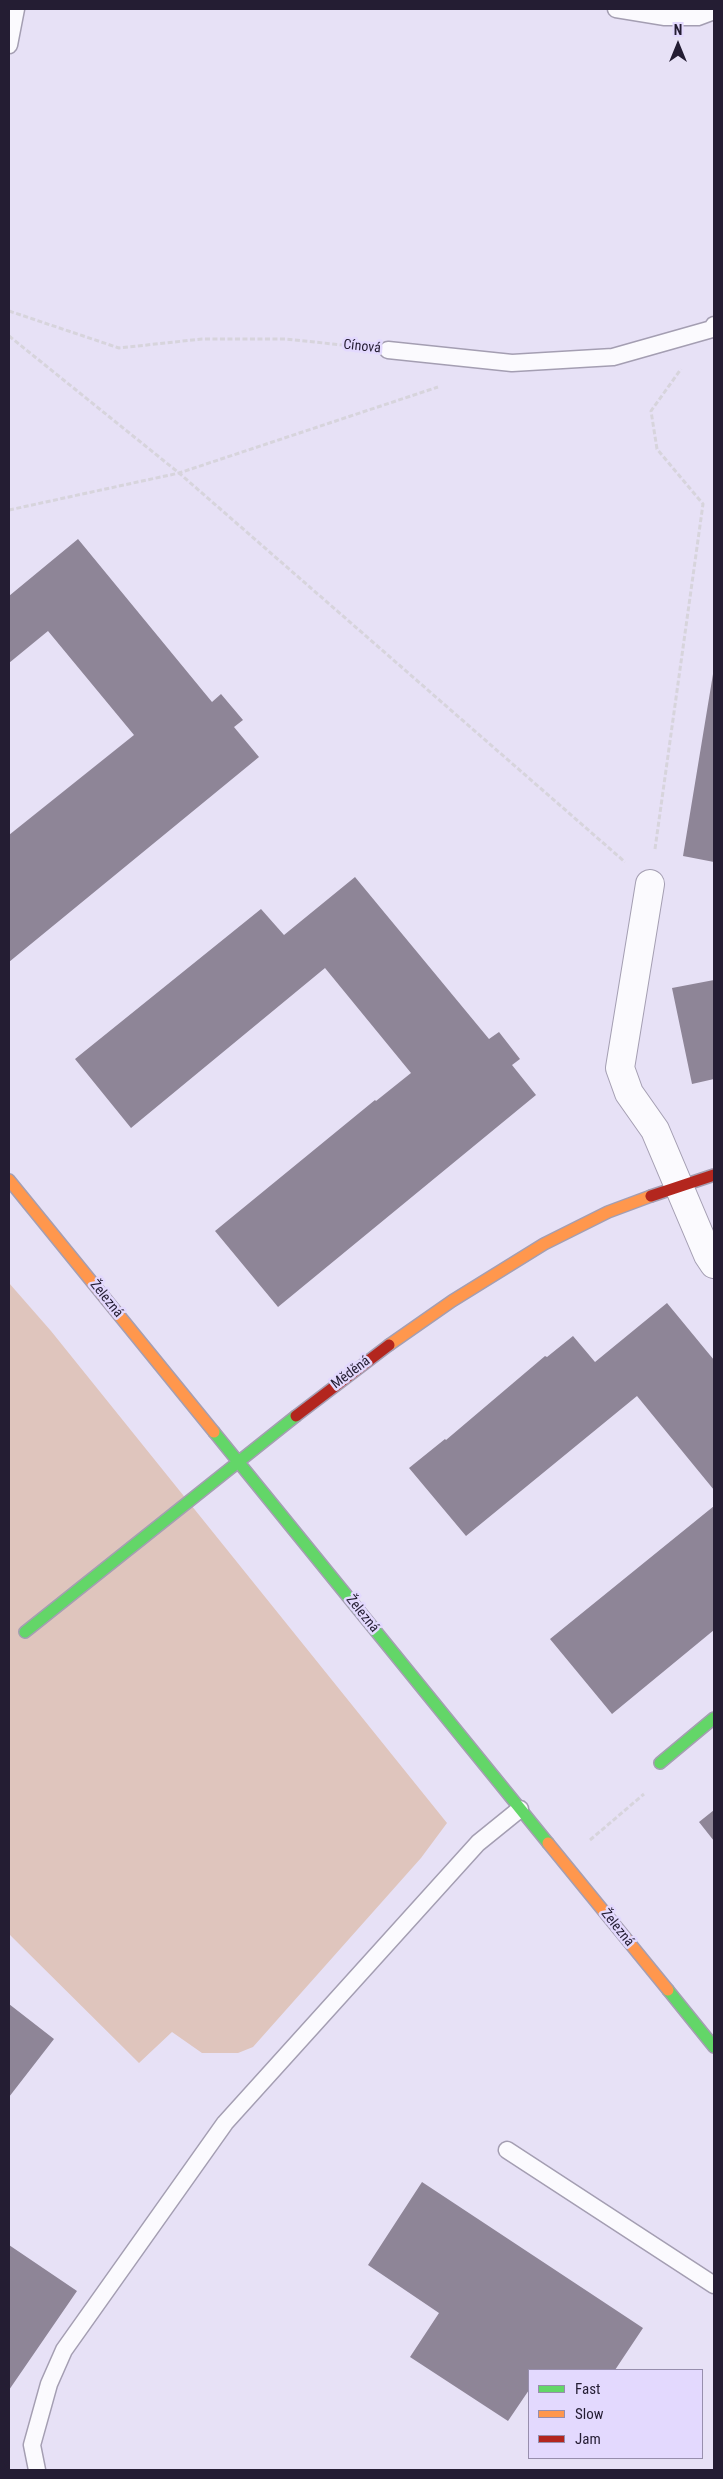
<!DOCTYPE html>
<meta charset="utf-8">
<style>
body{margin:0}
#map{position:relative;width:723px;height:2479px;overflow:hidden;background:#e7e1f6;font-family:"Roboto Condensed",sans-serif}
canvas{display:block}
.frame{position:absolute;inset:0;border:10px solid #241d33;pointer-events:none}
.legend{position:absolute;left:528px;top:2369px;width:175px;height:90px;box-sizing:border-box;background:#e3d9fe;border:1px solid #978ead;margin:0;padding:6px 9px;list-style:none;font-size:15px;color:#241d33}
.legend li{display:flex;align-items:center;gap:10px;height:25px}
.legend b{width:25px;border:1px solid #978ead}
.north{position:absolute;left:653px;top:20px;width:50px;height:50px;-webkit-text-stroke:4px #e3d9fe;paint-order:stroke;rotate:0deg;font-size:14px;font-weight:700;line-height:20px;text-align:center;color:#241d33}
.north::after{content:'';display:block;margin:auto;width:18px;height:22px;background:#241d33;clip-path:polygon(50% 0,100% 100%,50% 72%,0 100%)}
</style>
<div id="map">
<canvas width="723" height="2479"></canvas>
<div class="frame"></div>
<ul class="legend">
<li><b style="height:6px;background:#63d668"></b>Fast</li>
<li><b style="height:6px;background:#ff974d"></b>Slow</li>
<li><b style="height:6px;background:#b3261e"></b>Jam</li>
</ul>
<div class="north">N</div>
</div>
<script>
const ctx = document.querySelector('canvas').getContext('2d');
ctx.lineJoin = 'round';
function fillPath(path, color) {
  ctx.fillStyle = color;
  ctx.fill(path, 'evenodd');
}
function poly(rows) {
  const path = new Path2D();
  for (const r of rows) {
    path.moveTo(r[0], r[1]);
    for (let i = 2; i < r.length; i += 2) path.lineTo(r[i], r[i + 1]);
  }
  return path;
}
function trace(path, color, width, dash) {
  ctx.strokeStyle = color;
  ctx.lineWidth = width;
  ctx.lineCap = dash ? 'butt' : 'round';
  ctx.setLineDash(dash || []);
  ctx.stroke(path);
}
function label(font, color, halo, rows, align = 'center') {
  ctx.font = font + ' "Roboto Condensed",sans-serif';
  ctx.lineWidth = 5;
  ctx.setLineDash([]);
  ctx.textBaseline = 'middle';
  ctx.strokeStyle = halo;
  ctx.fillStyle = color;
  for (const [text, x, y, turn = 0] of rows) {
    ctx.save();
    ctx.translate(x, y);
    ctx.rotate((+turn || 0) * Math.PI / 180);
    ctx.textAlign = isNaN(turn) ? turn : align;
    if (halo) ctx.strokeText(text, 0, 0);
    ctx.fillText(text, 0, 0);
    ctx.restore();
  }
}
const green = poly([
 [9,1283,51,1331,447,1823,421,1858,253,2047,238,2053,202,2053,172,2032,139,2063,9,1934]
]);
const building = poly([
 [78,539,212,702,221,694,243,720,234,727,259,757,9,962,9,835,134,735,48,631,9,663,9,596],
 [713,674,714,674,714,862,683,856],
 [355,877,489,1039,499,1032,520,1059,512,1065,536,1095,278,1307,215,1231,375,1100,376,1101,411,1073,325,968,131,1128,75,1059,261,909,284,935],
 [714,980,714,1079,692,1084,672,988],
 [667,1303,714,1360,714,1490,637,1396,466,1536,409,1468,445,1439,446,1440,545,1356,547,1357,573,1336,595,1362],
 [714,1506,714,1630,612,1714,550,1639],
 [714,1810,714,1841,699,1822],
 [9,2004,54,2039,9,2097],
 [422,2182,643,2328,615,2370,529,2370,529,2390,508,2421,410,2357,439,2313,368,2265],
 [9,2245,77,2291,9,2390]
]);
const path = poly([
 [9,311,119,348,202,339,286,339,361,347],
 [9,336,179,473,625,862],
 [9,510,179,473,438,387],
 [655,849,703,504,657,449,651,411,681,369],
 [590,1840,644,1794]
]);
const lane = poly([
 [616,9,665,17,698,17,714,11],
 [9,45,16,9],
 [388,350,512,363,613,357,712,329,714,325],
 [507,2150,714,2285],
 [37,2470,32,2445,49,2384,64,2350,225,2123,478,1843,520,1809]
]);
const street = poly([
 [650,884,620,1068,629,1093,655,1130,708,1255,714,1264]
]);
const fast = poly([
 [214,1432,548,1843],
 [25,1632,296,1416],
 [660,1763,714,1718],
 [668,1990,714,2047]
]);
const slow = poly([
 [9,1180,214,1432],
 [389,1345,452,1301,544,1244,608,1212,651,1196],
 [548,1843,668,1990]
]);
const jam = poly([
 [651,1196,714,1175],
 [296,1416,389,1345]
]);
const streetNames = [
 ["Cínová",362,347,6],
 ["Železná",106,1299,51],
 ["Měděná",351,1373,-37],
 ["Železná",362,1614,51],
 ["Železná",617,1928,51]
];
fillPath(green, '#dfc5bd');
fillPath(building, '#8e8597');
trace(lane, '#a49eb2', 19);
trace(street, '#a49eb2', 30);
trace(fast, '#a49eb2', 14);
trace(slow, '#a49eb2', 14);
trace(jam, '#a49eb2', 14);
trace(path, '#d7d4dc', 3, [5, 2.5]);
trace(lane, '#fbfafe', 16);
trace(street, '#fbfafe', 28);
trace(fast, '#63d668', 11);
trace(slow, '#ff974d', 11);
trace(jam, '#b3261e', 11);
label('14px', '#241d33', '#e3d9fe', streetNames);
</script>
